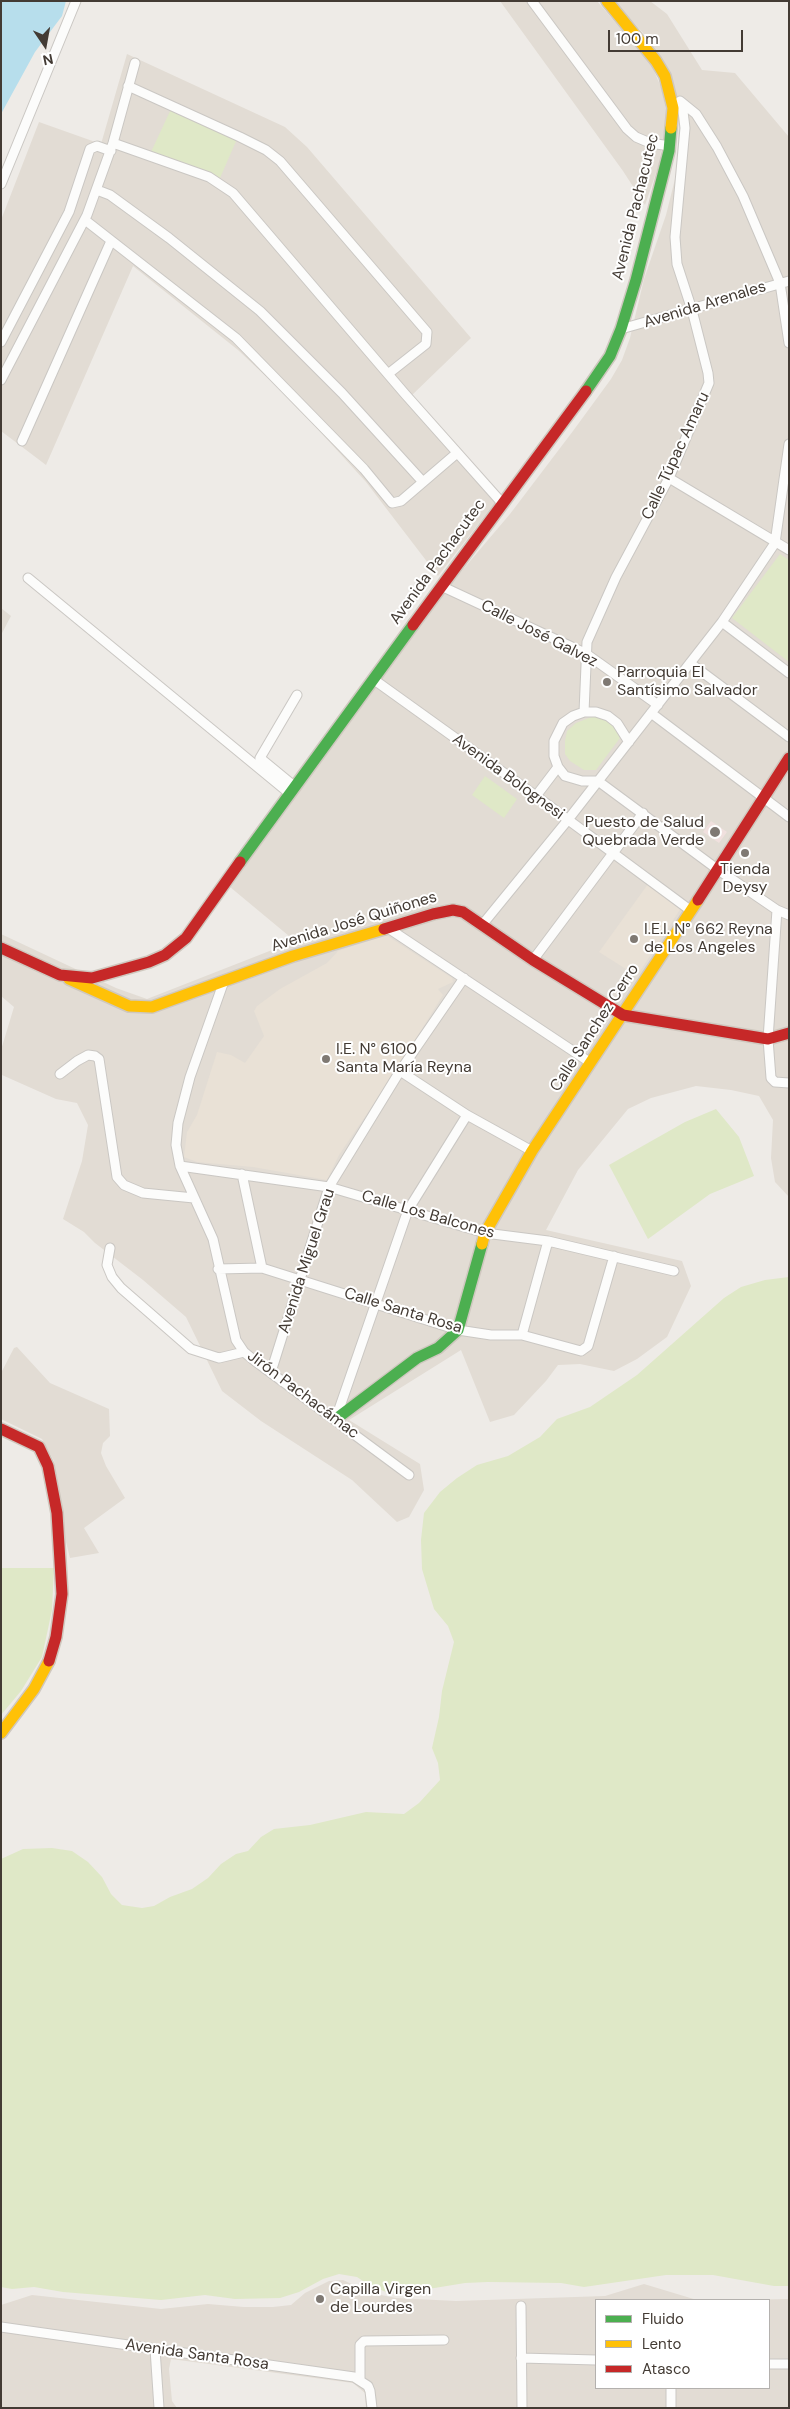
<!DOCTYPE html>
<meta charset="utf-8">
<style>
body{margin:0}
#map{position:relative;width:790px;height:2409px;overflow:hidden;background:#eeebe7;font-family:"DM Sans",sans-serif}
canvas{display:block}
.frame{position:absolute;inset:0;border:2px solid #433b34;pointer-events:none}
.legend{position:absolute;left:595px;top:2299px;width:175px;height:90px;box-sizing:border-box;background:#fff;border:1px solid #b4b1ae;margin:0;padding:6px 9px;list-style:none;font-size:15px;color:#433b34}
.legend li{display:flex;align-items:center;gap:10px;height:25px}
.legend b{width:25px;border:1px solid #b4b1ae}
.north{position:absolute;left:20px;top:20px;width:50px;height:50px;-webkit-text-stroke:4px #fff;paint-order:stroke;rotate:168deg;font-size:14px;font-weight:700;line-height:20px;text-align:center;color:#433b34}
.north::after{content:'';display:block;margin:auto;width:18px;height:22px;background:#433b34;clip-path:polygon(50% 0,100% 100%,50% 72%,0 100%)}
.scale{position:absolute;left:608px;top:30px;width:135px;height:22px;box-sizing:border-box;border:2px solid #433b34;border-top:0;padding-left:6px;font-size:15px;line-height:18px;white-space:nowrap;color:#433b34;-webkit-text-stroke:4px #fff;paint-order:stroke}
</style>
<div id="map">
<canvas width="790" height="2409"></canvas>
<div class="frame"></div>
<ul class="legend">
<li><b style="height:6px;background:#4caf50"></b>Fluido</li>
<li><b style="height:6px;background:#ffc107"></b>Lento</li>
<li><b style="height:6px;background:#c62828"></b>Atasco</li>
</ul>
<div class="north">N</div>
<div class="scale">100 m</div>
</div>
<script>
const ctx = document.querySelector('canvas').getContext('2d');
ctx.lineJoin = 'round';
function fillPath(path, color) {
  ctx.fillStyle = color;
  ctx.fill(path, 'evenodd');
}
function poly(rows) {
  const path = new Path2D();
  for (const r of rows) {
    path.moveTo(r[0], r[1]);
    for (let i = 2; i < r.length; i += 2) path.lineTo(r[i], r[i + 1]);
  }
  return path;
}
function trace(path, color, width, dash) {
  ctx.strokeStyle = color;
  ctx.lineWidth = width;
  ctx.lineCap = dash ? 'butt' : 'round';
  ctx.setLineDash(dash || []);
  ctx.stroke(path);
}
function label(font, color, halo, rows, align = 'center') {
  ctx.font = font + ' "DM Sans",sans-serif';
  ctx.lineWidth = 4;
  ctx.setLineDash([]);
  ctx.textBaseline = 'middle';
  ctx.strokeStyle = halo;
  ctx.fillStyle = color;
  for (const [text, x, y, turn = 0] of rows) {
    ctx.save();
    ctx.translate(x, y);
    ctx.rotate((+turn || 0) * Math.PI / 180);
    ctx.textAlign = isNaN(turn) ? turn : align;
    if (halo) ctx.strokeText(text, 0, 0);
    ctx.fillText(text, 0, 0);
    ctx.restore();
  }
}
const residential = poly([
 [500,1,597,1,651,64,661,87,666,109,666,119,659,164,645,205,623,171],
 [614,1,650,1,667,14,702,70,735,73,789,137,789,1197,775,1182,771,1158,773,1120,759,1096,731,1090,696,1086,651,1098,628,1109,578,1170,546,1230,682,1261,691,1286,667,1337,637,1359,614,1371,580,1364,558,1365,546,1381,514,1415,490,1422,461,1350,349,1420,420,1464,424,1490,409,1517,397,1522,352,1480,261,1421,222,1391,186,1317,143,1280,95,1243,84,1232,63,1219,82,1161,88,1125,77,1103,56,1099,2,1075,1,1050,14,1007,1,996,1,934,116,988,147,999,295,941,230,887,454,580,510,514,573,431,611,379,622,360,630,338,644,279,666,215,677,171,679,118,678,106,656,51,643,33],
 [127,54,285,127,307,147,471,338,411,396,501,495,438,576,366,482,293,402,238,350,133,266,46,465,1,431,1,220,39,122,101,144],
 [1,608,11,616,1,635],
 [17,1347,50,1383,109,1409,110,1436,103,1443,101,1453,106,1466,125,1498,84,1528,99,1553,70,1558,64,1534,54,1461,42,1439,1,1419,1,1373,14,1348],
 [343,2280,371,2293,396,2298,456,2301,605,2296,644,2284,697,2300,596,2300,596,2388,769,2388,769,2300,734,2300,789,2299,789,2408,366,2408,365,2393,353,2383,171,2359,169,2369,172,2401,177,2408,1,2408,1,2305,32,2295,161,2309,208,2304,244,2307,273,2307,291,2305,305,2293,329,2281]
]);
const education = poly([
 [648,884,681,908,637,976,599,952],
 [386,935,452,978,453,982,438,989,443,995,394,1074,339,1155,327,1180,253,1167,197,1162,184,1157,187,1132,197,1115,217,1052,231,1055,245,1063,264,1036,254,1011,257,1006,280,989,327,963,338,951]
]);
const medical = poly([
 [711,821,727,832,719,843,703,832]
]);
const green = poly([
 [171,109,237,139,220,178,151,152],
 [780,554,789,560,789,662,732,618],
 [594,716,600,716,613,724,620,738,596,770,584,770,570,761,565,754,565,741,567,731,576,723],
 [485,776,517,799,504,818,472,795],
 [716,1109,739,1137,754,1176,710,1194,648,1239,609,1165,685,1122],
 [789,1277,789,2286,774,2286,713,2275,666,2275,584,2287,561,2283,488,2282,465,2283,410,2292,386,2292,369,2285,357,2277,339,2274,323,2279,299,2292,280,2298,235,2299,205,2295,161,2300,63,2292,34,2287,12,2289,1,2287,1,1859,23,1849,52,1848,72,1851,88,1862,102,1877,111,1894,122,1905,142,1908,154,1906,170,1897,192,1889,208,1878,221,1864,236,1854,248,1851,261,1837,274,1829,310,1825,366,1812,404,1814,419,1803,440,1780,438,1763,432,1748,439,1717,442,1691,454,1642,448,1626,434,1609,422,1569,421,1540,424,1513,440,1492,457,1478,477,1465,508,1456,540,1437,557,1419,590,1407,637,1375,724,1298,741,1287,765,1280],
 [1,1568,54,1568,52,1610,42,1657,21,1691,1,1715]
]);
const water = poly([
 [1,1,66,1,62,16,35,52,1,114]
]);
const street = poly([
 [532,1,627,129,636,137,650,143,670,146],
 [128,86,240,137,266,150,280,161,427,332,426,344,388,374],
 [680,101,696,114,717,147,743,196,780,283,789,343],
 [113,143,209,177,233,193,405,394,502,503],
 [1,184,76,1],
 [97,190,110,195,169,238,260,311,342,393,423,482],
 [85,220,236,338,364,469,392,503,401,501,457,453],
 [621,329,789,281],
 [1,342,69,212,90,149,97,146,111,151],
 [1,380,87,215,113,143,135,63],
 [22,441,111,241],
 [669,478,789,550],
 [28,578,289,793],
 [441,586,585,653,658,705],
 [722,622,789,673],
 [690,663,789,737],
 [373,679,536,796,690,910],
 [584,712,587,642,616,577,669,478,709,383,708,373,692,310,677,264,675,237,685,128,682,103],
 [651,713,789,817],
 [629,742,617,723,608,716,596,712,584,712,573,716,563,723,554,741,554,756,558,767,565,776,582,781,598,781,717,869,777,910,789,915],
 [294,786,260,758,297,695],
 [536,796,558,767],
 [777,910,768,1039,771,1078,775,1082,789,1083],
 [482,925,567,821,722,622,775,543,789,444],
 [388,928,591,1063],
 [533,960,643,813],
 [224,981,190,1077,178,1123,176,1145,180,1166,213,1239,236,1340,244,1352,255,1361,409,1475],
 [400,1071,467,1115,532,1151],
 [60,1074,77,1061,88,1055,95,1056,99,1059,117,1177,124,1185,143,1193,194,1198],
 [180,1166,329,1187,485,1233,548,1241,674,1271],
 [242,1174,262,1268],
 [110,1248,107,1265,112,1277,121,1288,191,1349,219,1358,244,1352],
 [218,1269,262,1268,458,1330,491,1335,522,1335,581,1351,588,1346,614,1256],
 [522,1335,548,1241],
 [271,1372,329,1187,400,1071,464,978],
 [336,1418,408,1210,467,1115],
 [521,2306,522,2408],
 [1,2327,354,2377,368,2386,370,2391,372,2408],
 [155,2349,159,2408],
 [521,2358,596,2360],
 [769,2364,789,2364],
 [360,2380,360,2345,364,2341,444,2340],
 [671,2388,671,2408]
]);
const fast = poly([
 [586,391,610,356,621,329,636,280,669,151,671,128],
 [240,862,413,625],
 [336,1419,417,1358,438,1348,458,1330,482,1244]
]);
const slow = poly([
 [607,1,656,61,665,76,673,108,671,128],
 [69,979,129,1006,152,1007,293,956,384,929],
 [482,1244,485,1233,532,1151,698,900],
 [1,1733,34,1689,49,1661]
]);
const jam = poly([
 [413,625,586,391],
 [698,900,789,758],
 [384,929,433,914,453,910,463,912,533,960,623,1015,768,1039,789,1033],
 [1,948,60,975,92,978,149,962,165,955,186,938,240,862],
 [1,1429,39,1447,48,1466,57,1513,62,1594,56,1637,49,1661]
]);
const markers = [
 [607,682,5,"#7f7973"],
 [715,832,6,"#7f7973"],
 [745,853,5,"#7f7973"],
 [634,939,5,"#7f7973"],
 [326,1059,5,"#7f7973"],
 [320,2299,5,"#7f7973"]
];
const streetNames = [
 ["Avenida Pachacutec",636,207,-76],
 ["Avenida Arenales",705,305,-17],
 ["Calle Túpac Amaru",676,456,-65],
 ["Avenida Pachacutec",438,562,-54],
 ["Calle José Galvez",539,634,27],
 ["Avenida Bolognesi",508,777,36],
 ["Avenida José Quiñones",354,922,-17],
 ["Calle Sanchez Cerro",595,1028,-57],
 ["Calle Los Balcones",428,1215,16],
 ["Avenida Miguel Grau",307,1261,-72],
 ["Calle Santa Rosa",403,1311,17],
 ["Jirón Pachacámac",303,1395,37],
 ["Avenida Santa Rosa",197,2355,8]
];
const poiNames = [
 ["Parroquia El",617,673],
 ["Santísimo Salvador",617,691],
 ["Puesto de Salud",704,823,"right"],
 ["Quebrada Verde",704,841,"right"],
 ["Tienda",745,870,"center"],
 ["Deysy",745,888,"center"],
 ["I.E.I. N° 662 Reyna",644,930],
 ["de Los Angeles",644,948],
 ["I.E. N° 6100",336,1050],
 ["Santa María Reyna",336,1068],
 ["Capilla Virgen",330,2290],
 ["de Lourdes",330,2308]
];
fillPath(residential, '#e2dcd4');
fillPath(education, '#e9e1d6');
fillPath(medical, '#f0e0de');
fillPath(green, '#dfe8c7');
fillPath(water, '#b7deec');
trace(street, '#cac7c3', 11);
trace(fast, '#cfc8bf', 14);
trace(slow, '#cfc8bf', 14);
trace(jam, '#cfc8bf', 14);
trace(street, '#fcfcfb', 9);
trace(fast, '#4caf50', 11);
trace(slow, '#ffc107', 11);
trace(jam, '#c62828', 11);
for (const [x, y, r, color] of markers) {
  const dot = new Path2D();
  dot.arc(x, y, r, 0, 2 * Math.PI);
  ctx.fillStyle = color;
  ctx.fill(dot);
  trace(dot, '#fff', 2);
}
label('16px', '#433b34', '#fff', streetNames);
label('16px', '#433b34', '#fff', poiNames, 'left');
</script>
